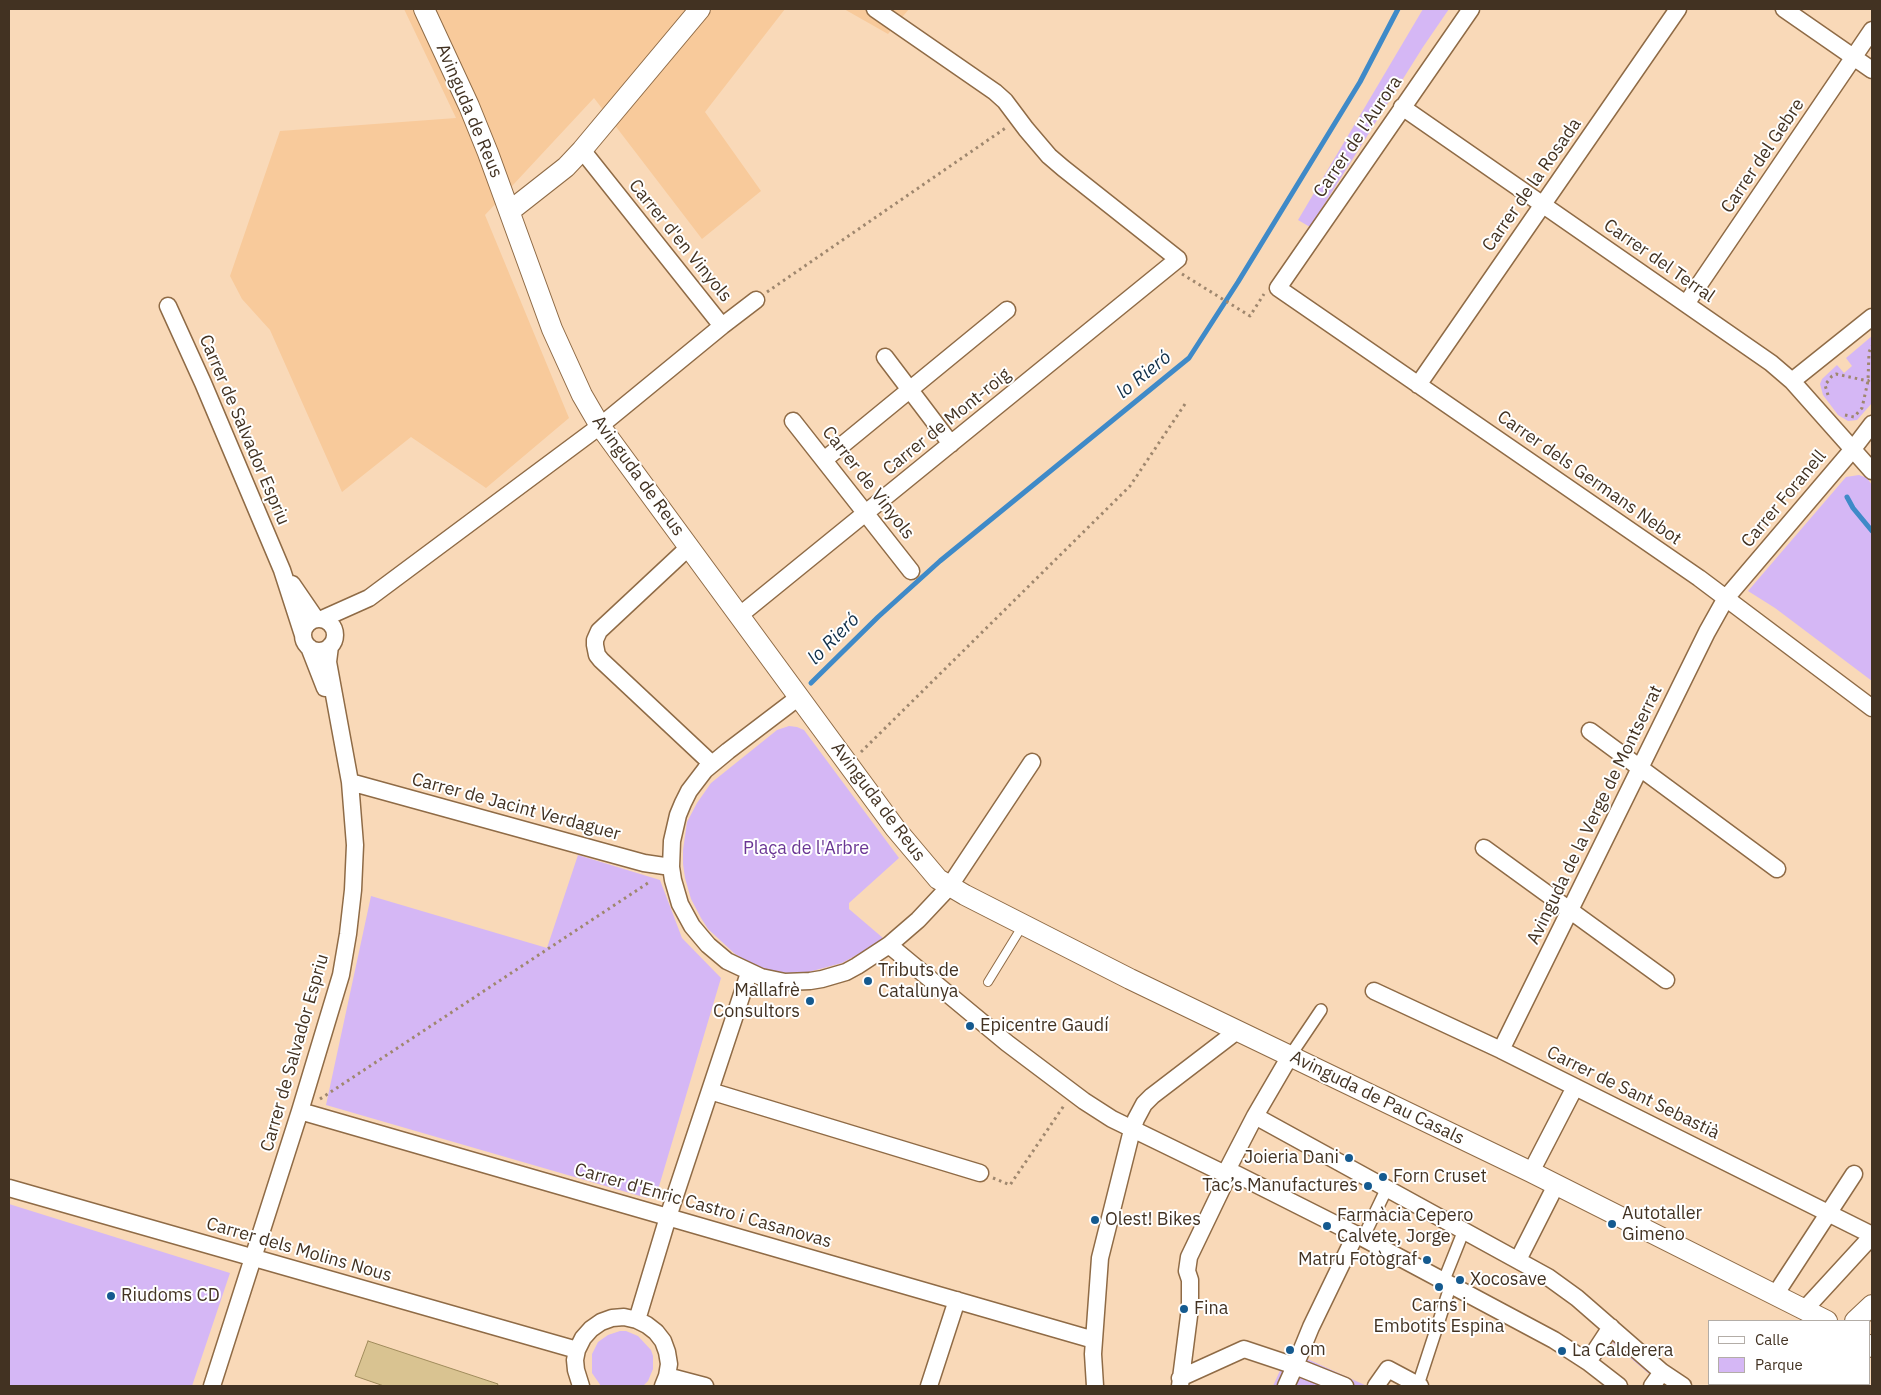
<!DOCTYPE html>
<meta charset="utf-8">
<style>
body{margin:0}
#map{position:relative;width:1881px;height:1395px;overflow:hidden;background:#f9d9b8;font-family:"IBM Plex Sans",sans-serif}
canvas{display:block}
.frame{position:absolute;inset:0;border:10px solid #423222;pointer-events:none}
.legend{position:absolute;left:1708px;top:1320px;width:162px;height:65px;box-sizing:border-box;background:#fff;border:1px solid #b3ada7;margin:0;padding:6px 9px;list-style:none;font-size:15px;color:#423222}
.legend li{display:flex;align-items:center;gap:10px;height:25px}
.legend b{width:25px;border:1px solid #b3ada7}
</style>
<div id="map">
<canvas width="1881" height="1395"></canvas>
<div class="frame"></div>
<ul class="legend">
<li><b style="height:6px;background:#fff"></b>Calle</li>
<li><b style="height:14px;background:#d5b7f5"></b>Parque</li>
</ul>
</div>
<script>
const ctx = document.querySelector('canvas').getContext('2d');
ctx.lineJoin = 'round';
function fillPath(path, color) {
  ctx.fillStyle = color;
  ctx.fill(path, 'evenodd');
}
function poly(rows) {
  const path = new Path2D();
  for (const r of rows) {
    if (r.length === 3) {
      path.moveTo(r[0] + r[2], r[1]);
      path.arc(r[0], r[1], r[2], 0, 2 * Math.PI);
      continue;
    }
    path.moveTo(r[0], r[1]);
    for (let i = 2; i < r.length; i += 2) path.lineTo(r[i], r[i + 1]);
  }
  return path;
}
function trace(path, color, width, dash) {
  ctx.strokeStyle = color;
  ctx.lineWidth = width;
  ctx.lineCap = dash ? 'butt' : 'round';
  ctx.setLineDash(dash || []);
  ctx.stroke(path);
}
function label(font, color, halo, rows, align = 'center') {
  ctx.font = font + ' "IBM Plex Sans",sans-serif';
  ctx.lineWidth = 4;
  ctx.setLineDash([]);
  ctx.textBaseline = 'middle';
  ctx.strokeStyle = halo;
  ctx.fillStyle = color;
  for (const [text, x, y, turn = 0] of rows) {
    ctx.save();
    ctx.translate(x, y);
    ctx.rotate((+turn || 0) * Math.PI / 180);
    ctx.textAlign = isNaN(turn) ? turn : align;
    if (halo) ctx.strokeText(text, 0, 0);
    ctx.fillText(text, 0, 0);
    ctx.restore();
  }
}
const built = poly([
 [404,9,785,9,705,112,761,191,702,239,594,98,485,215,569,418,486,488,411,437,342,492,270,330,242,299,230,276,280,131,456,118],
 [844,9,909,9,888,34]
]);
const green = poly([
 [1423,9,1449,9,1423,47,1310,227,1298,220],
 [1872,336,1872,403,1857,420,1848,421,1838,415,1823,395,1820,384,1822,379,1837,365,1844,373,1852,366,1846,358],
 [1859,475,1867,478,1872,485,1872,681,1775,608,1748,591,1846,477],
 [789,726,797,727,804,730,899,858,849,903,849,909,883,938,873,946,842,963,801,974,774,972,753,964,735,954,708,929,701,918,691,899,685,878,683,864,683,850,687,822,697,803,711,783,777,730],
 [578,855,660,880,682,938,721,978,657,1193,647,1198,326,1105,371,896,547,948],
 [9,1204,230,1273,192,1386,9,1386],
 [620,1331,626,1331,638,1336,651,1350,653,1356,653,1369,648,1381,643,1386,601,1386,592,1373,592,1354,598,1342,608,1335],
 [1610,1333,1658,1374,1655,1379,1607,1338],
 [1294,1353,1345,1376,1367,1386,1273,1386,1283,1364]
]);
const stream = poly([
 [1847,497,1853,508,1872,531],
 [811,683,878,617,940,561,1189,358,1238,282,1360,82,1398,9]
]);
const building = poly([
 [368,1341,498,1384,497,1386,384,1386,355,1376,368,1341]
]);
const path = poly([
 [1182,274,1250,316,1264,294],
 [767,292,1007,127],
 [1828,395,1825,385,1832,376,1836,374,1868,381,1872,378],
 [1845,415,1854,417,1862,408,1868,381,1869,352,1872,346],
 [861,752,1130,486,1185,404],
 [320,1099,651,881],
 [993,1178,1010,1185,1065,1104]
]);
const service = poly([
 [988,982,1023,925]
]);
const pedestrian = poly([
 [1290,1056,1321,1010],
 [1363,1238,1387,1188],
 [1444,1280,1464,1230],
 [1418,1385,1451,1284]
]);
const minor = poly([
 [1471,9,1278,288,1699,578,1872,708],
 [1784,9,1872,70],
 [1402,107,1771,363,1792,381,1872,471],
 [1686,304,1872,30],
 [168,306,203,383,282,570,303,635],
 [722,326,756,300],
 [885,357,951,444],
 [1792,381,1872,317],
 [1418,385,1678,9],
 [793,421,911,571],
 [824,460,1007,310],
 [689,547,599,631,595,640,595,645,597,655,601,660,712,764],
 [292,584,316,619],
 [740,615,1178,259,1063,168,1049,156,1026,129,1005,101,995,92,875,9],
 [322,619,369,598,600,426,722,326,582,150],
 [319,635,16],
 [309,647,325,688],
 [799,697,728,751,705,770,689,791,683,803,678,815,672,841,671,867,673,880,680,904,692,926,708,945,727,961,761,977,785,982,810,981,822,979,846,972,857,966,889,945,918,920,949,887,1032,762],
 [1590,731,1777,869],
 [350,782,644,863,671,867],
 [1484,848,1666,980],
 [889,945,1007,1043,1084,1101,1112,1119,1225,1174,1230,1171,1363,1238,1554,1340,1588,1362,1619,1386],
 [1374,991,1501,1050,1872,1235],
 [1501,1050,1707,632,1726,598,1853,449,1872,424],
 [710,1091,980,1173],
 [300,1111,1094,1340],
 [1255,1116,1548,1277,1577,1298,1662,1372,1683,1386],
 [1531,1172,1575,1087],
 [9,1188,577,1350],
 [1518,1260,1556,1185],
 [1775,1295,1854,1174],
 [1804,1310,1872,1236],
 [637,1320,668,1217,749,973],
 [1588,1362,1611,1327],
 [667,1376,705,1386],
 [1180,1378,1244,1349,1295,1366,1311,1327,1356,1234],
 [212,1386,300,1111,341,975,348,934,353,890,355,845,350,782,328,662,330,646],
 [581,1386,576,1370,575,1360,577,1350,583,1338,591,1329,601,1322,612,1318,624,1317,637,1320,647,1325,656,1332,663,1341,667,1352,669,1364,667,1376,663,1386],
 [929,1386,957,1300],
 [1095,1386,1093,1354,1100,1258,1132,1130,1136,1119,1144,1104,1152,1096,1237,1031],
 [1180,1386,1190,1308,1190,1280,1187,1271,1189,1257,1226,1180,1225,1174,1255,1116,1290,1056],
 [1286,1386,1295,1366,1345,1386],
 [1376,1386,1388,1369,1420,1386],
 [1652,1386,1662,1372]
]);
const tertiary = poly([
 [424,9,469,106,488,153,552,329,582,395,600,426,895,828,938,879,965,895,1130,979,1531,1172,1827,1321],
 [510,211,566,167,582,150,700,9],
 [1855,1321,1872,1305],
 [1870,1345,1872,1347],
 [1802,1386,1804,1384]
]);
const markers = [
 [868,981,5,"#155a8f"],
 [810,1001,5,"#155a8f"],
 [970,1026,5,"#155a8f"],
 [1349,1158,5,"#155a8f"],
 [1383,1177,5,"#155a8f"],
 [1368,1186,5,"#155a8f"],
 [1095,1220,5,"#155a8f"],
 [1612,1224,5,"#155a8f"],
 [1327,1226,5,"#155a8f"],
 [1427,1260,5,"#155a8f"],
 [1460,1280,5,"#155a8f"],
 [1439,1287,5,"#155a8f"],
 [111,1296,5,"#155a8f"],
 [1184,1309,5,"#155a8f"],
 [1290,1350,5,"#155a8f"],
 [1562,1351,5,"#155a8f"]
];
const streetNames = [
 ["Avinguda de Reus",469,111,67],
 ["Carrer de l'Aurora",1358,137,-56],
 ["Carrer del Gebre",1763,156,-56],
 ["Carrer de la Rosada",1532,185,-55],
 ["Carrer d'en Vinyols",680,241,51],
 ["Carrer del Terral",1659,261,35],
 ["Carrer de Mont-roig",947,422,-39],
 ["Carrer de Salvador Espriu",244,430,67],
 ["Avinguda de Reus",638,476,54],
 ["Carrer dels Germans Nebot",1589,478,35],
 ["Carrer de Vinyols",868,483,52],
 ["Carrer Foranell",1784,499,-50],
 ["Avinguda de Reus",878,802,53],
 ["Carrer de Jacint Verdaguer",516,807,15],
 ["Avinguda de la Verge de Montserrat",1595,815,-64],
 ["Carrer de Salvador Espriu",295,1053,-74],
 ["Carrer de Sant Sebastià",1633,1093,26],
 ["Avinguda de Pau Casals",1377,1098,26],
 ["Carrer d'Enric Castro i Casanovas",703,1206,16],
 ["Carrer dels Molins Nous",299,1250,16]
];
const parkNames = [
 ["Plaça de l'Arbre",806,849]
];
const poiNames = [
 ["Tributs de",878,971],
 ["Catalunya",878,992],
 ["Mallafrè",800,991,"right"],
 ["Consultors",800,1012,"right"],
 ["Epicentre Gaudí",980,1026],
 ["Joieria Dani",1339,1158,"right"],
 ["Forn Cruset",1393,1177],
 ["Tac’s Manufactures",1358,1186,"right"],
 ["Autotaller",1622,1214],
 ["Gimeno",1622,1235],
 ["Farmàcia Cepero",1337,1216],
 ["Calvete, Jorge",1337,1237],
 ["Olest! Bikes",1105,1220],
 ["Matru Fotògraf",1417,1260,"right"],
 ["Xocosave",1470,1280],
 ["Riudoms CD",121,1296],
 ["Carns i",1439,1306,"center"],
 ["Embotits Espina",1439,1327,"center"],
 ["Fina",1194,1309],
 ["om",1300,1350],
 ["La Calderera",1572,1351]
];
const waterNames = [
 ["lo Rieró",1144,375,-39],
 ["lo Rieró",834,639,-45]
];
fillPath(built, '#f8ca9b');
fillPath(green, '#d5b7f5');
trace(stream, '#3f8ac8', 5);
fillPath(building, '#d9c391');
trace(building, '#a08b5b', 1);
trace(service, '#8f6b46', 10);
trace(pedestrian, '#8f6b46', 14);
trace(minor, '#8f6b46', 19);
trace(tertiary, '#8f6b46', 22);
trace(path, '#9f876e', 3, [2.5, 4]);
trace(service, '#fff', 8);
trace(pedestrian, '#fff', 11);
trace(minor, '#fff', 16);
trace(tertiary, '#fff', 20);
for (const [x, y, r, color] of markers) {
  const dot = new Path2D();
  dot.arc(x, y, r, 0, 2 * Math.PI);
  ctx.fillStyle = color;
  ctx.fill(dot);
  trace(dot, '#fff', 2);
}
label('18px', '#423222', '#fff', streetNames);
label('18px', '#6a3694', '#fff', parkNames);
label('18px', '#423222', '#fff', poiNames, 'left');
label('italic 19px', '#102f49', '#fff', waterNames);
</script>
